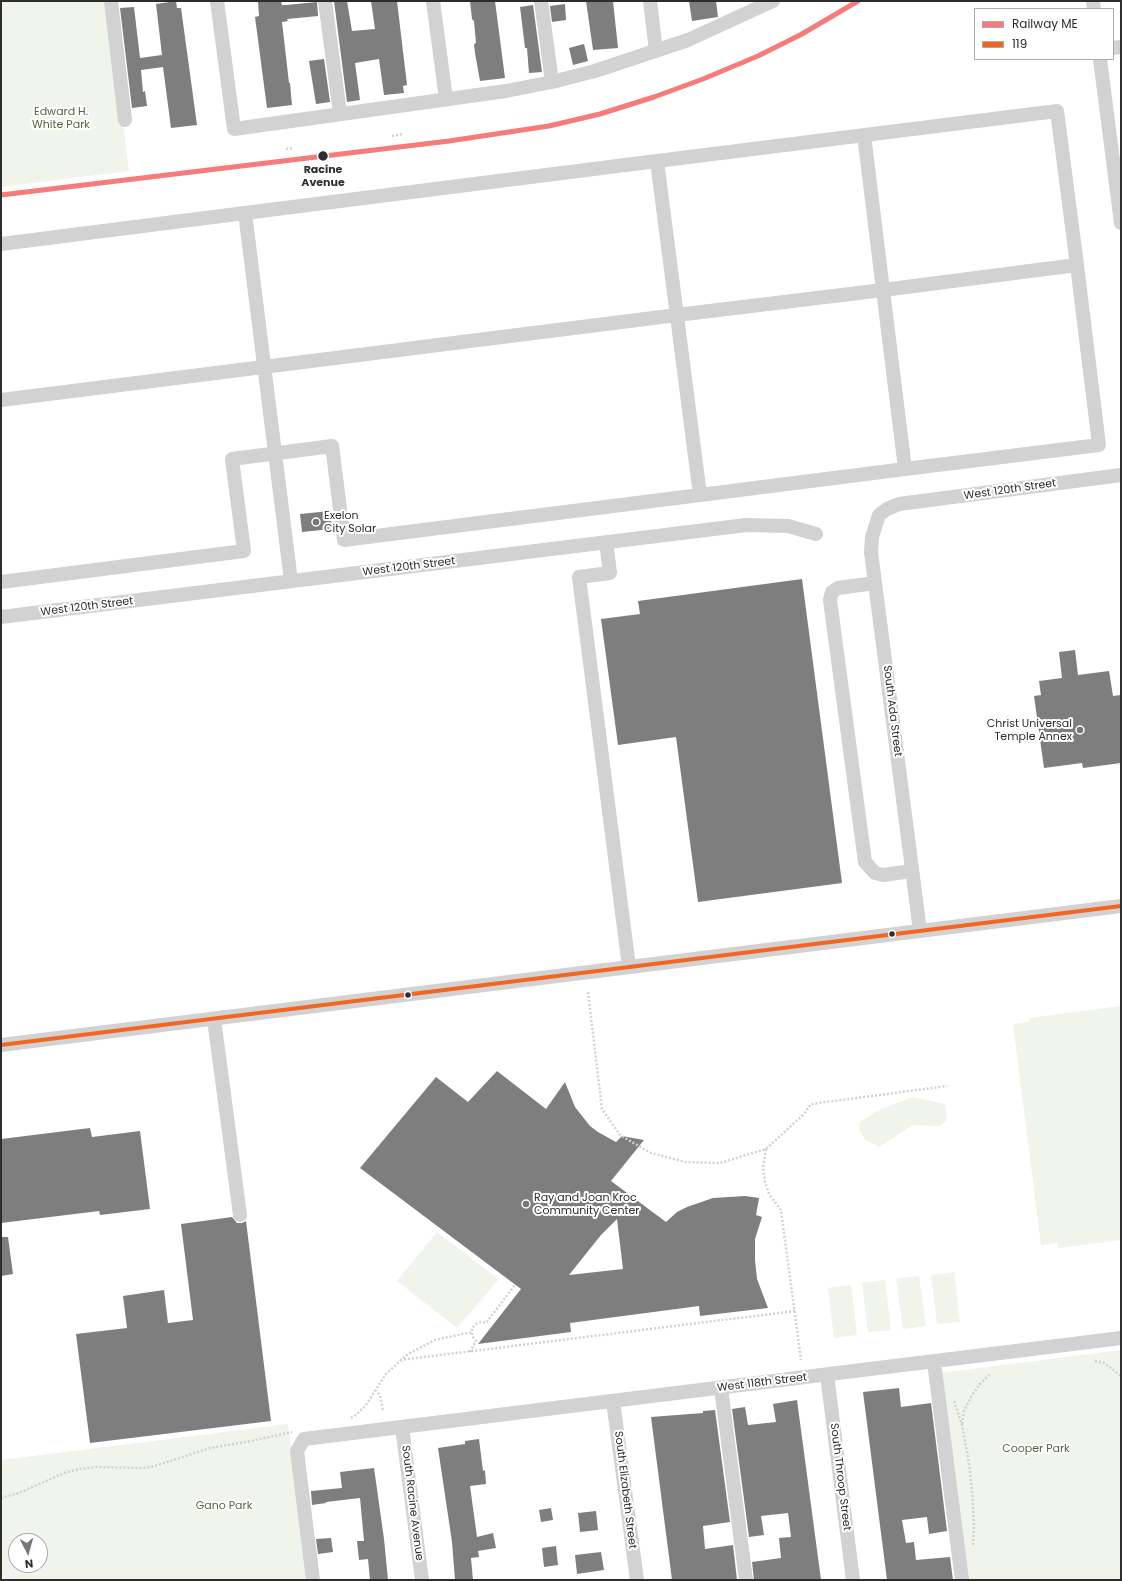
<!DOCTYPE html>
<style>
body{margin:0}
#map{position:relative;width:1122px;height:1581px;overflow:hidden;background:#fff;font-family:Poppins,sans-serif}
canvas{display:block}
.frame{position:absolute;inset:0;border:2px solid #2d2d2d;pointer-events:none}
.legend{position:absolute;left:974px;top:8px;width:140px;height:52px;box-sizing:border-box;background:#fff;border:1px solid #ababab;margin:0;padding:5px 7px;list-style:none;font-size:12px;color:#2d2d2d}
.legend li{display:flex;align-items:center;gap:8px;height:20px}
.legend b{width:20px;border:1px solid #ababab}
.north{position:absolute;left:8px;top:1533px;width:40px;height:40px;box-sizing:border-box;background:#fff;border:1px solid #ababab;border-radius:50%;rotate:174deg;font-size:11px;font-weight:700;line-height:16px;text-align:center;color:#2d2d2d}
.north::after{content:'';display:block;margin:auto;width:14px;height:18px;background:#767676;clip-path:polygon(50% 0,100% 100%,50% 72%,0 100%)}
</style>
<div id="map">
<canvas width="1122" height="1581"></canvas>
<div class="frame"></div>
<ul class="legend">
<li><b style="height:5px;background:#f67b7b"></b>Railway ME</li>
<li><b style="height:5px;background:#f26522"></b>119</li>
</ul>
<div class="north">N</div>
</div>
<script>
const ctx = document.querySelector('canvas').getContext('2d');
ctx.lineJoin = 'round';
function fillPath(path, color) {
  ctx.fillStyle = color;
  ctx.fill(path, 'evenodd');
}
function poly(rows) {
  const path = new Path2D();
  for (const r of rows) {
    path.moveTo(r[0], r[1]);
    for (let i = 2; i < r.length; i += 2) path.lineTo(r[i], r[i + 1]);
  }
  return path;
}
function trace(path, color, width, dash) {
  ctx.strokeStyle = color;
  ctx.lineWidth = width;
  ctx.lineCap = dash ? 'butt' : 'round';
  ctx.setLineDash(dash || []);
  ctx.stroke(path);
}
function label(font, color, halo, rows, align = 'center') {
  ctx.font = font + ' Poppins,sans-serif';
  ctx.lineWidth = 4;
  ctx.setLineDash([]);
  ctx.textBaseline = 'middle';
  ctx.strokeStyle = halo;
  ctx.fillStyle = color;
  for (const [text, x, y, turn = 0] of rows) {
    ctx.save();
    ctx.translate(x, y);
    ctx.rotate((+turn || 0) * Math.PI / 180);
    ctx.textAlign = isNaN(turn) ? turn : align;
    if (halo) ctx.strokeText(text, 0, 0);
    ctx.fillText(text, 0, 0);
    ctx.restore();
  }
}
const green = poly([
 [1,1,107,1,129,171,1,187],
 [1121,1006,1121,1240,1058,1248,1057,1243,1041,1245,1013,1024,1029,1022,1029,1018],
 [913,1097,945,1104,947,1120,939,1126,913,1125,879,1147,866,1140,859,1130,860,1122,877,1111],
 [437,1232,499,1279,457,1328,397,1281],
 [954,1272,960,1322,937,1324,931,1275],
 [919,1276,926,1326,903,1329,896,1279],
 [885,1280,891,1330,868,1332,862,1283],
 [851,1285,857,1335,834,1338,828,1288],
 [1121,1350,1121,1580,967,1580,940,1373],
 [288,1424,308,1580,1,1580,1,1460],
 [16,1541,40,1541,40,1565,16,1565]
]);
const building = poly([
 [176,1,177,8,181,8,197,125,171,128,163,67,141,70,143,92,145,91,147,106,132,108,120,8,134,7,140,58,162,55,156,4],
 [258,1,281,1,282,5,286,5,317,2,318,16,287,19,288,21,282,22,289,83,290,83,292,105,267,108,255,17,259,16],
 [334,1,347,1,352,31,375,29,371,1,397,1,407,85,403,86,404,93,384,95,379,59,355,63,360,100,347,102],
 [470,1,495,1,505,78,480,81,475,53,474,44,476,43,474,21,472,19],
 [586,1,613,1,618,48,593,50],
 [689,1,716,1,718,17,692,21],
 [565,4,566,20,552,22,550,6],
 [533,5,542,72,529,73,527,48,525,48,520,7],
 [584,44,588,61,573,65,569,48],
 [324,59,330,102,316,104,309,61],
 [330,511,332,529,302,532,300,514],
 [802,579,842,883,698,902,676,737,618,745,601,619,640,614,638,601],
 [1075,650,1078,675,1109,671,1113,696,1121,695,1121,763,1083,768,1082,763,1044,768,1034,696,1041,695,1039,681,1062,678,1059,652],
 [497,1071,546,1109,565,1082,575,1107,590,1126,598,1132,616,1142,622,1136,644,1140,611,1181,666,1222,677,1212,687,1207,713,1198,745,1196,759,1198,756,1215,762,1217,755,1239,755,1260,757,1279,768,1308,700,1316,699,1306,570,1323,571,1332,478,1344,521,1289,360,1168,436,1077,468,1102],
 [617,1219,623,1269,569,1275,601,1235],
 [90,1128,92,1137,140,1131,150,1209,100,1215,99,1211,1,1223,1,1139],
 [232,1217,237,1223,242,1223,246,1221,271,1421,90,1443,76,1334,127,1328,123,1296,164,1290,168,1323,193,1320,181,1224],
 [1,1237,8,1237,13,1274,1,1276],
 [899,1388,901,1407,931,1403,947,1531,929,1534,927,1517,902,1520,906,1543,914,1542,916,1560,950,1557,953,1580,887,1580,863,1392],
 [797,1400,821,1580,754,1580,752,1562,781,1558,779,1538,791,1537,788,1513,761,1516,764,1535,749,1537,732,1409,745,1407,748,1425,776,1422,773,1404],
 [715,1410,730,1522,703,1526,705,1549,733,1545,737,1580,672,1580,651,1417,703,1413,703,1411],
 [479,1439,483,1471,485,1470,486,1484,470,1486,477,1537,493,1533,496,1548,478,1551,479,1557,471,1558,473,1580,455,1580,452,1542,438,1448,465,1444,465,1441],
 [374,1468,384,1539,388,1580,370,1580,368,1559,359,1560,357,1541,364,1541,360,1498,326,1502,326,1503,312,1505,311,1491,342,1488,340,1472],
 [551,1508,553,1520,541,1522,539,1510],
 [596,1511,598,1530,580,1532,578,1513],
 [331,1538,333,1552,318,1554,316,1539],
 [556,1546,558,1565,544,1567,542,1548],
 [601,1552,604,1570,577,1574,575,1555]
]);
const path = poly([
 [392,136,403,134],
 [286,149,293,148],
 [588,992,602,1109,620,1135,651,1153,685,1162,720,1163,766,1149,803,1115,811,1104,947,1086],
 [766,1149,763,1168,765,1182,769,1194,781,1210,801,1360],
 [470,1352,476,1341,472,1336,472,1332],
 [400,1360,795,1311],
 [1095,1361,1104,1363,1121,1376],
 [375,1390,380,1395,383,1411],
 [954,1401,962,1425,969,1463,972,1490,974,1525,973,1546],
 [351,1418,357,1414,366,1405,386,1374,408,1354,435,1340,472,1332,472,1328,476,1324,481,1322,486,1323,515,1285],
 [962,1424,964,1411,971,1397,980,1384,990,1374],
 [1,1498,19,1493,64,1473,80,1469,96,1467,144,1468,155,1466,210,1448,251,1441,292,1432]
]);
const minor = poly([
 [111,1,125,120],
 [217,1,234,129,506,91,552,82,595,71,688,40,773,1],
 [325,1,340,113],
 [433,1,446,99],
 [541,1,552,82],
 [650,1,656,51],
 [1093,1,1094,9],
 [1113,48,1121,47],
 [1100,59,1121,223],
 [245,213,657,161],
 [1,244,245,213,291,581],
 [1,400,677,315,883,290,1030,271,1077,265,1099,445,905,469,883,290,864,135],
 [905,469,700,495,657,161,1057,111,1077,265],
 [606,542,610,573,579,577,629,967],
 [1,582,244,551,232,459,332,446,344,540,700,495],
 [875,583,838,588,832,592,830,600,865,862,875,873,883,875,912,871],
 [1,617,746,525,788,526,816,534],
 [920,931,871,552,872,537,879,515,887,509,899,504,1121,475],
 [214,1019,240,1215],
 [1,1045,1121,906],
 [934,1362,962,1580],
 [827,1375,853,1580],
 [721,1388,746,1580],
 [613,1401,637,1580],
 [402,1427,422,1580],
 [313,1580,297,1451,304,1439,1121,1338]
]);
const bus1 = poly([
 [1,1045,1121,906]
]);
const rail1 = poly([
 [1,195,449,141,549,126,600,114,654,97,703,79,758,56,802,34,858,1]
]);
const markers = [
 [323,156,5.5,"#2d2d2d"],
 [316,522,4,"#767676"],
 [1080,730,4,"#767676"],
 [892,934,3.5,"#2d2d2d"],
 [408,995,3.5,"#2d2d2d"],
 [526,1204,4,"#767676"]
];
const parkNames = [
 ["Edward H.",61,112],
 ["White Park",61,125],
 ["Cooper Park",1036,1449],
 ["Gano Park",224,1506]
];
const stopNames = [
 ["Racine",323,170],
 ["Avenue",323,183]
];
const streetNames = [
 ["West 120th Street",1010,490,-8],
 ["West 120th Street",409,567,-7],
 ["West 120th Street",87,607,-7],
 ["South Ada Street",892,711,83],
 ["West 118th Street",762,1383,-7],
 ["South Throop Street",840,1477,83],
 ["South Elizabeth Street",625,1490,83],
 ["South Racine Avenue",412,1503,83]
];
const poiNames = [
 ["Exelon",324,516],
 ["City Solar",324,529],
 ["Christ Universal",1072,724,"right"],
 ["Temple Annex",1072,737,"right"],
 ["Ray and Joan Kroc",534,1198],
 ["Community Center",534,1211]
];
fillPath(green, '#f0f4eb');
fillPath(building, '#7e7e7e');
trace(path, '#d2d2d2', 2.5, [2, 2]);
trace(minor, '#d2d2d2', 14);
trace(bus1, '#f26522', 4);
trace(rail1, '#f67b7b', 5);
for (const [x, y, r, color] of markers) {
  const dot = new Path2D();
  dot.arc(x, y, r, 0, 2 * Math.PI);
  ctx.fillStyle = color;
  ctx.fill(dot);
  trace(dot, '#fff', 1.5);
}
label('11px', '#50683c', '#fff', parkNames);
label('bold 11px', '#2d2d2d', '#fff', stopNames);
label('11px', '#2d2d2d', '#fff', streetNames);
label('11px', '#2d2d2d', '#fff', poiNames, 'left');
</script>
